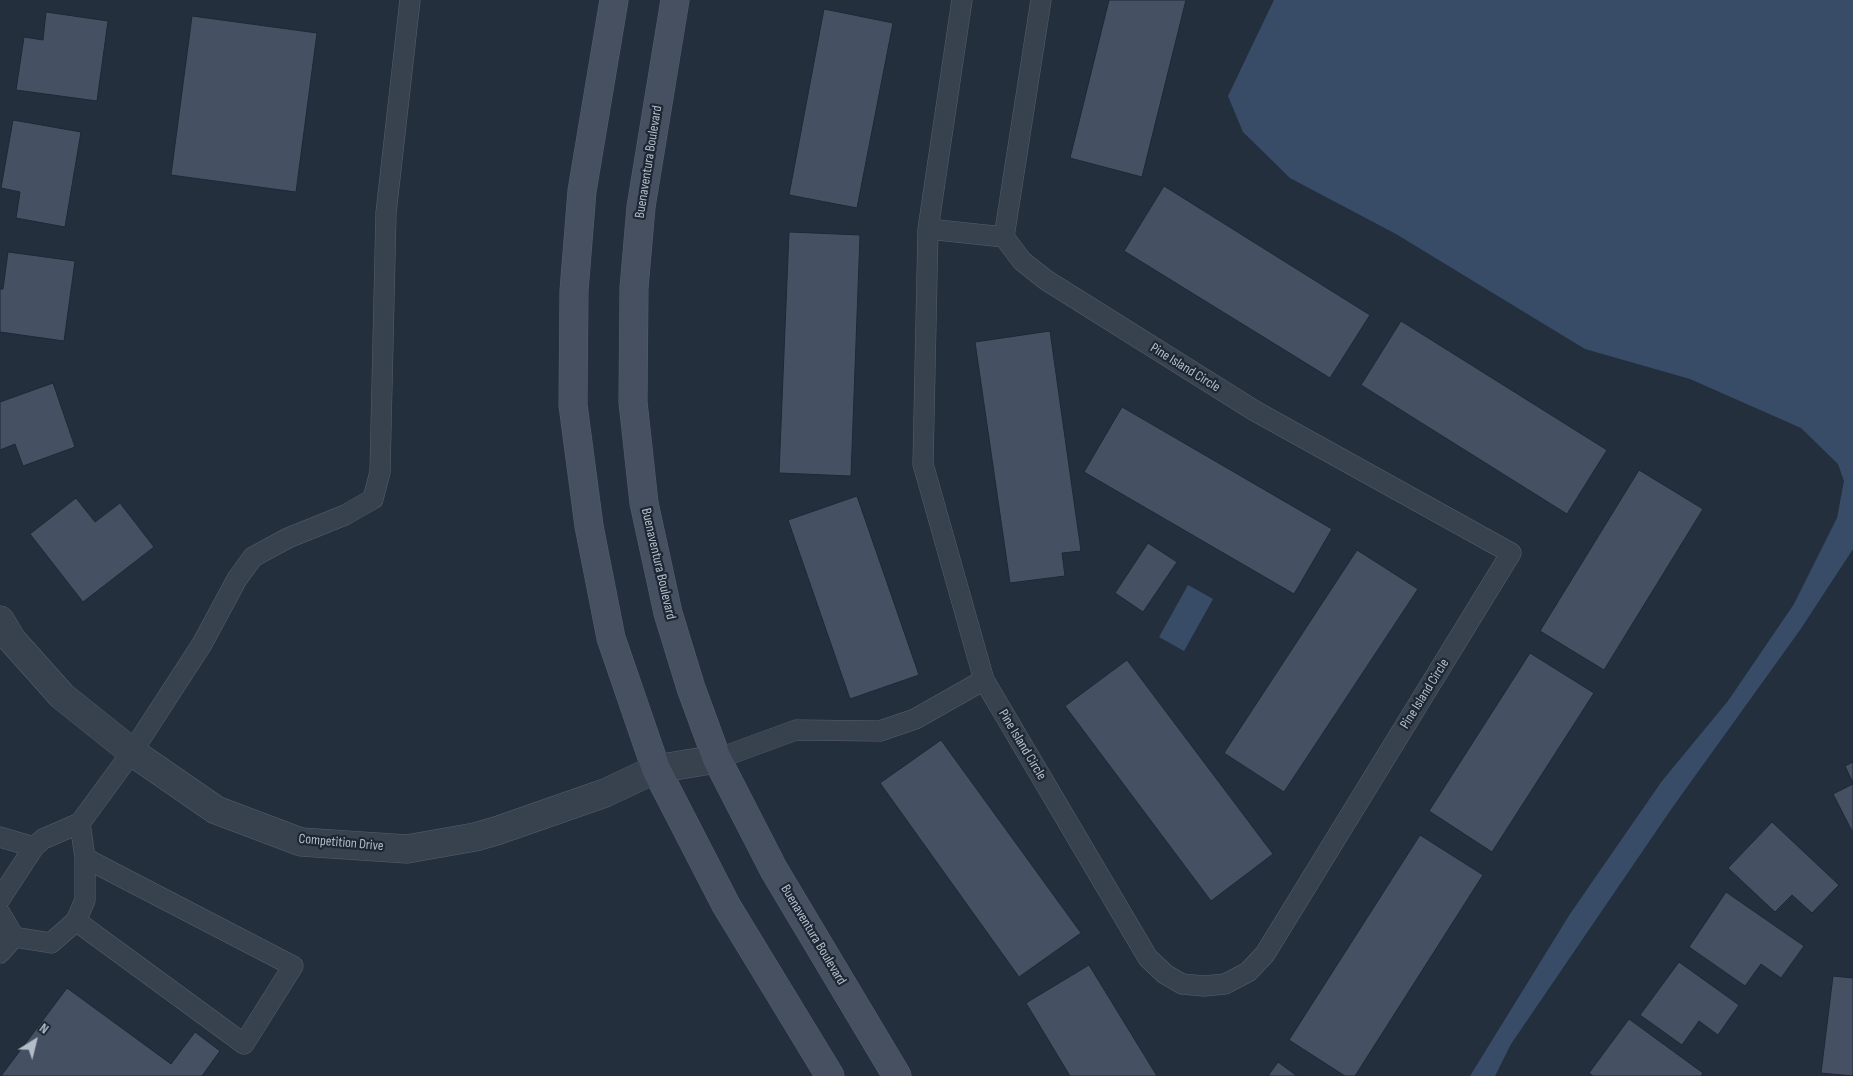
<!DOCTYPE html>
<style>
body{margin:0}
#map{position:relative;width:1853px;height:1076px;overflow:hidden;background:#242f3e;font-family:"Sofia Sans Condensed",sans-serif}
canvas{display:block}
.north{position:absolute;left:10px;top:1016px;width:50px;height:50px;-webkit-text-stroke:4px #1d2633;paint-order:stroke;rotate:36deg;font-size:14px;font-weight:700;line-height:20px;text-align:center;color:#b4bcc9}
.north::after{content:'';display:block;margin:auto;width:18px;height:22px;background:#b4bcc9;clip-path:polygon(50% 0,100% 100%,50% 72%,0 100%)}
</style>
<div id="map">
<canvas width="1853" height="1076"></canvas>
<div class="north">N</div>
</div>
<script>
const ctx = document.querySelector('canvas').getContext('2d');
ctx.lineJoin = 'round';
function fillPath(path, color) {
  ctx.fillStyle = color;
  ctx.fill(path, 'evenodd');
}
function poly(rows) {
  const path = new Path2D();
  for (const r of rows) {
    path.moveTo(r[0], r[1]);
    for (let i = 2; i < r.length; i += 2) path.lineTo(r[i], r[i + 1]);
  }
  return path;
}
function trace(path, color, width, dash) {
  ctx.strokeStyle = color;
  ctx.lineWidth = width;
  ctx.lineCap = dash ? 'butt' : 'round';
  ctx.setLineDash(dash || []);
  ctx.stroke(path);
}
function label(font, color, halo, rows, align = 'center') {
  ctx.font = font + ' "Sofia Sans Condensed",sans-serif';
  ctx.lineWidth = 4.5;
  ctx.setLineDash([]);
  ctx.textBaseline = 'middle';
  ctx.strokeStyle = halo;
  ctx.fillStyle = color;
  for (const [text, x, y, turn = 0] of rows) {
    ctx.save();
    ctx.translate(x, y);
    ctx.rotate((+turn || 0) * Math.PI / 180);
    ctx.textAlign = isNaN(turn) ? turn : align;
    if (halo) ctx.strokeText(text, 0, 0);
    ctx.fillText(text, 0, 0);
    ctx.restore();
  }
}
const water = poly([
 [1274,0,1853,0,1853,549,1800,630,1672,808,1511,1044,1495,1076,1470,1076,1570,914,1662,781,1728,701,1794,604,1837,518,1844,481,1838,464,1801,428,1690,379,1585,349,1396,234,1290,178,1243,132,1228,96],
 [1188,585,1213,599,1184,651,1159,637]
]);
const building = poly([
 [1109,0,1186,0,1142,177,1070,158,1109,0],
 [824,9,893,23,857,208,789,195,824,9],
 [46,12,108,21,97,101,16,90,24,37,43,40,46,12],
 [192,16,317,33,296,192,171,175,192,16],
 [13,120,81,132,65,227,16,218,20,192,1,188,13,120],
 [1164,186,1370,315,1330,378,1124,251,1164,186],
 [789,232,860,235,851,476,779,473,789,232],
 [8,252,75,261,64,341,0,332,0,289,3,289,8,252],
 [1401,321,1607,450,1567,514,1361,385,1401,321],
 [1050,331,1081,551,1062,553,1065,576,1010,583,975,342,1050,331],
 [53,383,75,447,23,466,15,444,0,450,0,402,53,383],
 [1122,407,1332,529,1294,594,1084,472,1122,407],
 [1639,470,1703,509,1604,670,1540,631,1639,470],
 [857,496,919,675,850,699,788,520,857,496],
 [76,498,95,522,120,503,154,547,83,602,30,534,76,498],
 [1148,543,1177,562,1143,612,1115,593,1148,543],
 [1357,550,1418,589,1284,792,1224,753,1357,550],
 [1530,653,1594,693,1492,852,1429,811,1530,653],
 [1127,660,1273,854,1211,901,1065,706,1127,660],
 [941,740,1081,933,1019,977,880,783,941,740],
 [1853,762,1853,783,1845,766,1853,762],
 [1853,784,1853,833,1833,794,1853,784],
 [1772,822,1839,885,1812,913,1792,895,1775,912,1728,868,1772,822],
 [1420,835,1483,875,1355,1076,1345,1076,1289,1040,1420,835],
 [1726,892,1804,946,1781,978,1761,964,1745,986,1689,947,1726,892],
 [1679,962,1739,1005,1718,1035,1699,1021,1682,1045,1640,1015,1679,962],
 [1089,965,1157,1076,1070,1076,1026,1003,1089,965],
 [1833,976,1853,978,1853,1076,1821,1073,1833,976],
 [67,988,171,1064,195,1032,220,1051,202,1076,1,1076,67,988],
 [1629,1019,1703,1073,1701,1076,1593,1076,1589,1073,1629,1019],
 [1278,1062,1297,1076,1268,1076,1278,1062]
]);
const lane = poly([
 [962,0,928,229,923,464,984,680,1148,958,1165,974,1182,984,1204,986,1225,984,1248,972,1265,954,1511,553,1255,411,1046,280,1022,261,1004,237,1041,0],
 [928,229,1004,237],
 [717,759,796,730,880,731,915,719,984,680],
 [0,837,34,847],
 [0,899,34,847,43,839,80,823,132,752,202,644,237,579,253,557,288,538,345,515,373,499,380,472,386,213,410,0],
 [0,913,14,937,51,943,76,921,85,900,85,858,80,823],
 [76,921,244,1044,293,966,85,858],
 [0,953,14,937,1,934]
]);
const street = poly([
 [0,620,12,640,62,696,132,752,216,810,301,842,407,849,475,837,496,831,605,793,656,769,717,759]
]);
const secondary = poly([
 [614,0,582,191,574,291,573,405,589,526,611,638,656,769,726,905,830,1076],
 [675,0,641,207,634,288,633,402,644,503,668,613,691,688,717,759,774,870,897,1076]
]);
const streetNames = [
 ["Buenaventura Boulevard",649,162,-81],
 ["Pine Island Circle",1185,368,32],
 ["Buenaventura Boulevard",658,564,77],
 ["Pine Island Circle",1425,694,-58],
 ["Pine Island Circle",1022,745,59],
 ["Competition Drive",341,843,5],
 ["Buenaventura Boulevard",813,935,59]
];
fillPath(water, '#394c67');
fillPath(building, '#455162');
trace(building, '#1f2835', 1);
trace(lane, '#565f6c', 21);
trace(street, '#565f6c', 29);
trace(secondary, '#565f6c', 29);
trace(lane, '#38414e', 20);
trace(street, '#38414e', 28);
trace(secondary, '#465061', 28);
label('14px', '#b4bcc9', '#1d2633', streetNames);
</script>
